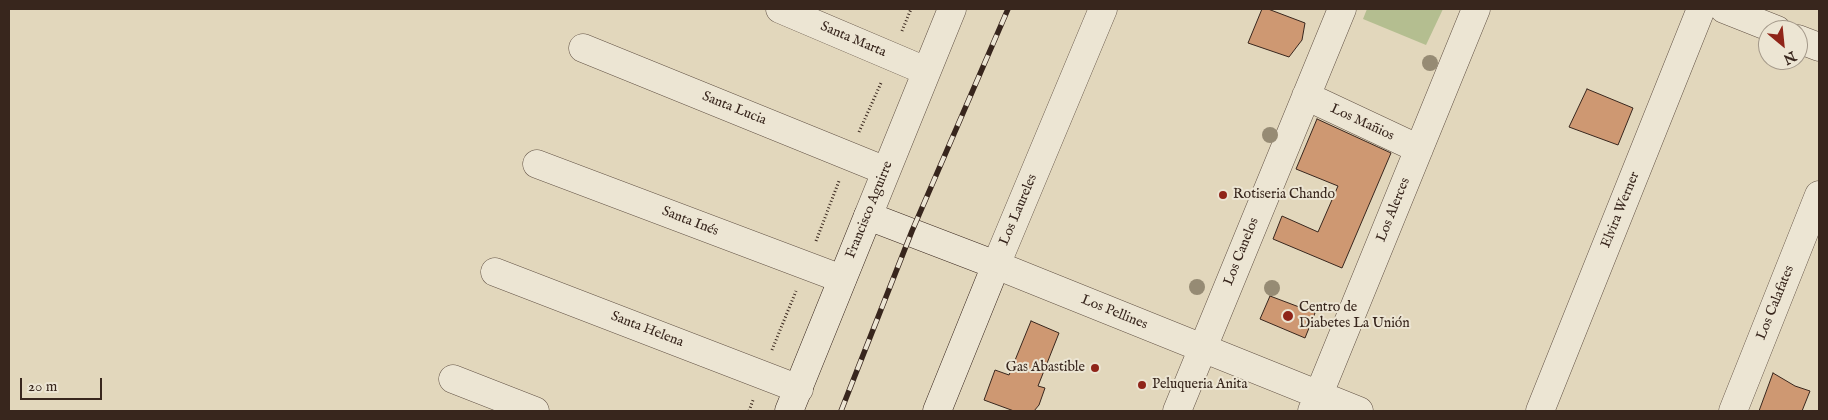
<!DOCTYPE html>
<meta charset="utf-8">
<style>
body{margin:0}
#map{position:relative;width:1828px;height:420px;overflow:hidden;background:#e2d7bc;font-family:"IM FELL English",serif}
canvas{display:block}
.frame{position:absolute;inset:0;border:10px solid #38261d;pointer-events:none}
.north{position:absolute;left:1758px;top:20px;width:50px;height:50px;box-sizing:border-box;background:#ece5d3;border:1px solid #a4998a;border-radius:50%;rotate:152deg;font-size:14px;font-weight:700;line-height:20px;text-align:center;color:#38261d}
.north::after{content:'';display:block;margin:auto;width:18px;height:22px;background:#8f2418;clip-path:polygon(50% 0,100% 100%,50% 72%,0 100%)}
.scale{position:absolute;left:20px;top:378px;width:82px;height:22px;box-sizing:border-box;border:2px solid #38261d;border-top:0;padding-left:6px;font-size:15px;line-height:18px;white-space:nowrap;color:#38261d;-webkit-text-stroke:4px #ece5d3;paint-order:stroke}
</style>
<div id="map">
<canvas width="1828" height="420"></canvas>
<div class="frame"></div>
<div class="north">N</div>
<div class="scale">20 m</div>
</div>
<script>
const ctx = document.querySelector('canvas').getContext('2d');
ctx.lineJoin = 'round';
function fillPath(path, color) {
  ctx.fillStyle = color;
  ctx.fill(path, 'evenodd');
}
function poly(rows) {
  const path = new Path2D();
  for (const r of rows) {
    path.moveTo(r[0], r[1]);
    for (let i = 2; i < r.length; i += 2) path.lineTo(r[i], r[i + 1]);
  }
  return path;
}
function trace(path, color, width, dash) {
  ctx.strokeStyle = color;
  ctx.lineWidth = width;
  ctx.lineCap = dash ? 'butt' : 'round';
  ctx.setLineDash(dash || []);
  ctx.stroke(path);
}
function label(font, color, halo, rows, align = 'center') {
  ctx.font = font + ' "IM FELL English",serif';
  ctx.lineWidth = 4;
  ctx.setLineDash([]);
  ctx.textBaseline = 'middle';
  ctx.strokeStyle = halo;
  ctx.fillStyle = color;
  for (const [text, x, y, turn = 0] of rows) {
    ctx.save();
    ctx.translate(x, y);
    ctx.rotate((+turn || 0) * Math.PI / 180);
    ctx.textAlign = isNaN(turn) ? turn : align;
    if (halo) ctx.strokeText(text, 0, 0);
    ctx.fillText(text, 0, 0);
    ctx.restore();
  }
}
const green = poly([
 [1367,9,1443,9,1426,45,1363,19]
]);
const building = poly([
 [1262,9,1268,9,1305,23,1302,40,1289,57,1248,43,1262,9],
 [1587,89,1633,108,1618,145,1569,127,1587,89],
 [1317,119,1391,153,1342,268,1273,239,1282,216,1318,232,1338,186,1296,169,1317,119],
 [1270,296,1315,313,1305,338,1260,319,1270,296],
 [1031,321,1059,333,1038,386,1045,388,1039,405,1034,411,1014,411,984,400,995,370,1009,375,1031,321],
 [1773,373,1795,386,1810,391,1802,411,1759,411,1773,373]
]);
const path = poly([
 [902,31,911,9],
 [859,132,881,83],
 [816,241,839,181],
 [772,350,796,291],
 [749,411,753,400]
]);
const street = poly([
 [780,9,926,71],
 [1103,9,996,265,1359,411],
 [1724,9,1777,30],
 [1798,39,1819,47],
 [583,48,886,171],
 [1306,96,1419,149],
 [537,164,842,279],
 [868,216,952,9],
 [495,272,799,389],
 [453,379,535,411],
 [1177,411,1342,9],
 [1312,411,1476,9],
 [1540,411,1701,9],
 [1733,411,1819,195]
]);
const secondary = poly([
 [789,411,868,216,996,265,937,411]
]);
const rail = poly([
 [841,411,912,231,1008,9]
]);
const trees = [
 [1430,63],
 [1270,135],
 [1197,287],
 [1272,288]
];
const markers = [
 [1223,195,5,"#8f2418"],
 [1288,316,6,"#8f2418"],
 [1095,368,5,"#8f2418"],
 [1142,385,5,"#8f2418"]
];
const streetNames = [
 ["Santa Marta",853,40,23],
 ["Santa Lucia",734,109,22],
 ["Los Mañios",1362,123,25],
 ["Francisco Aguirre",870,210,-68],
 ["Los Laureles",1019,210,-67],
 ["Los Alerces",1394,210,-68],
 ["Elvira Werner",1621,210,-68],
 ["Santa Inés",690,222,21],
 ["Los Canelos",1242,252,-68],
 ["Los Calafates",1776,303,-68],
 ["Los Pellines",1114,313,22],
 ["Santa Helena",647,330,21]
];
const poiNames = [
 ["Rotiseria Chando",1233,195],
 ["Centro de",1299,308],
 ["Diabetes La Unión",1299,324],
 ["Gas Abastible",1085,368,"right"],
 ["Peluqueria Anita",1152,385]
];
fillPath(green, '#b4be90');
fillPath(building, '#ce9872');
trace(building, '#38261d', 1);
trace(street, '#625245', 29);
trace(secondary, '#38261d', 29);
trace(path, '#38261d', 3, [1, 2.5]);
trace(street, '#ece5d3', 28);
trace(secondary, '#ece5d3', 28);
trace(rail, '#38261d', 5.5);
trace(rail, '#ece5d3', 4, [11]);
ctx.fillStyle = '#968b74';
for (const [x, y] of trees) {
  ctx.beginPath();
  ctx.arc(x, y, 8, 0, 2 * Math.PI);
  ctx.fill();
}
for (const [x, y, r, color] of markers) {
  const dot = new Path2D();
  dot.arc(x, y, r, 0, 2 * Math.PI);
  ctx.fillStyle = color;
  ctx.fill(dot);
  trace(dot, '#ece5d3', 2);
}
label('14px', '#38261d', '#ece5d3', streetNames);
label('14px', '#38261d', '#ece5d3', poiNames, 'left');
</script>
